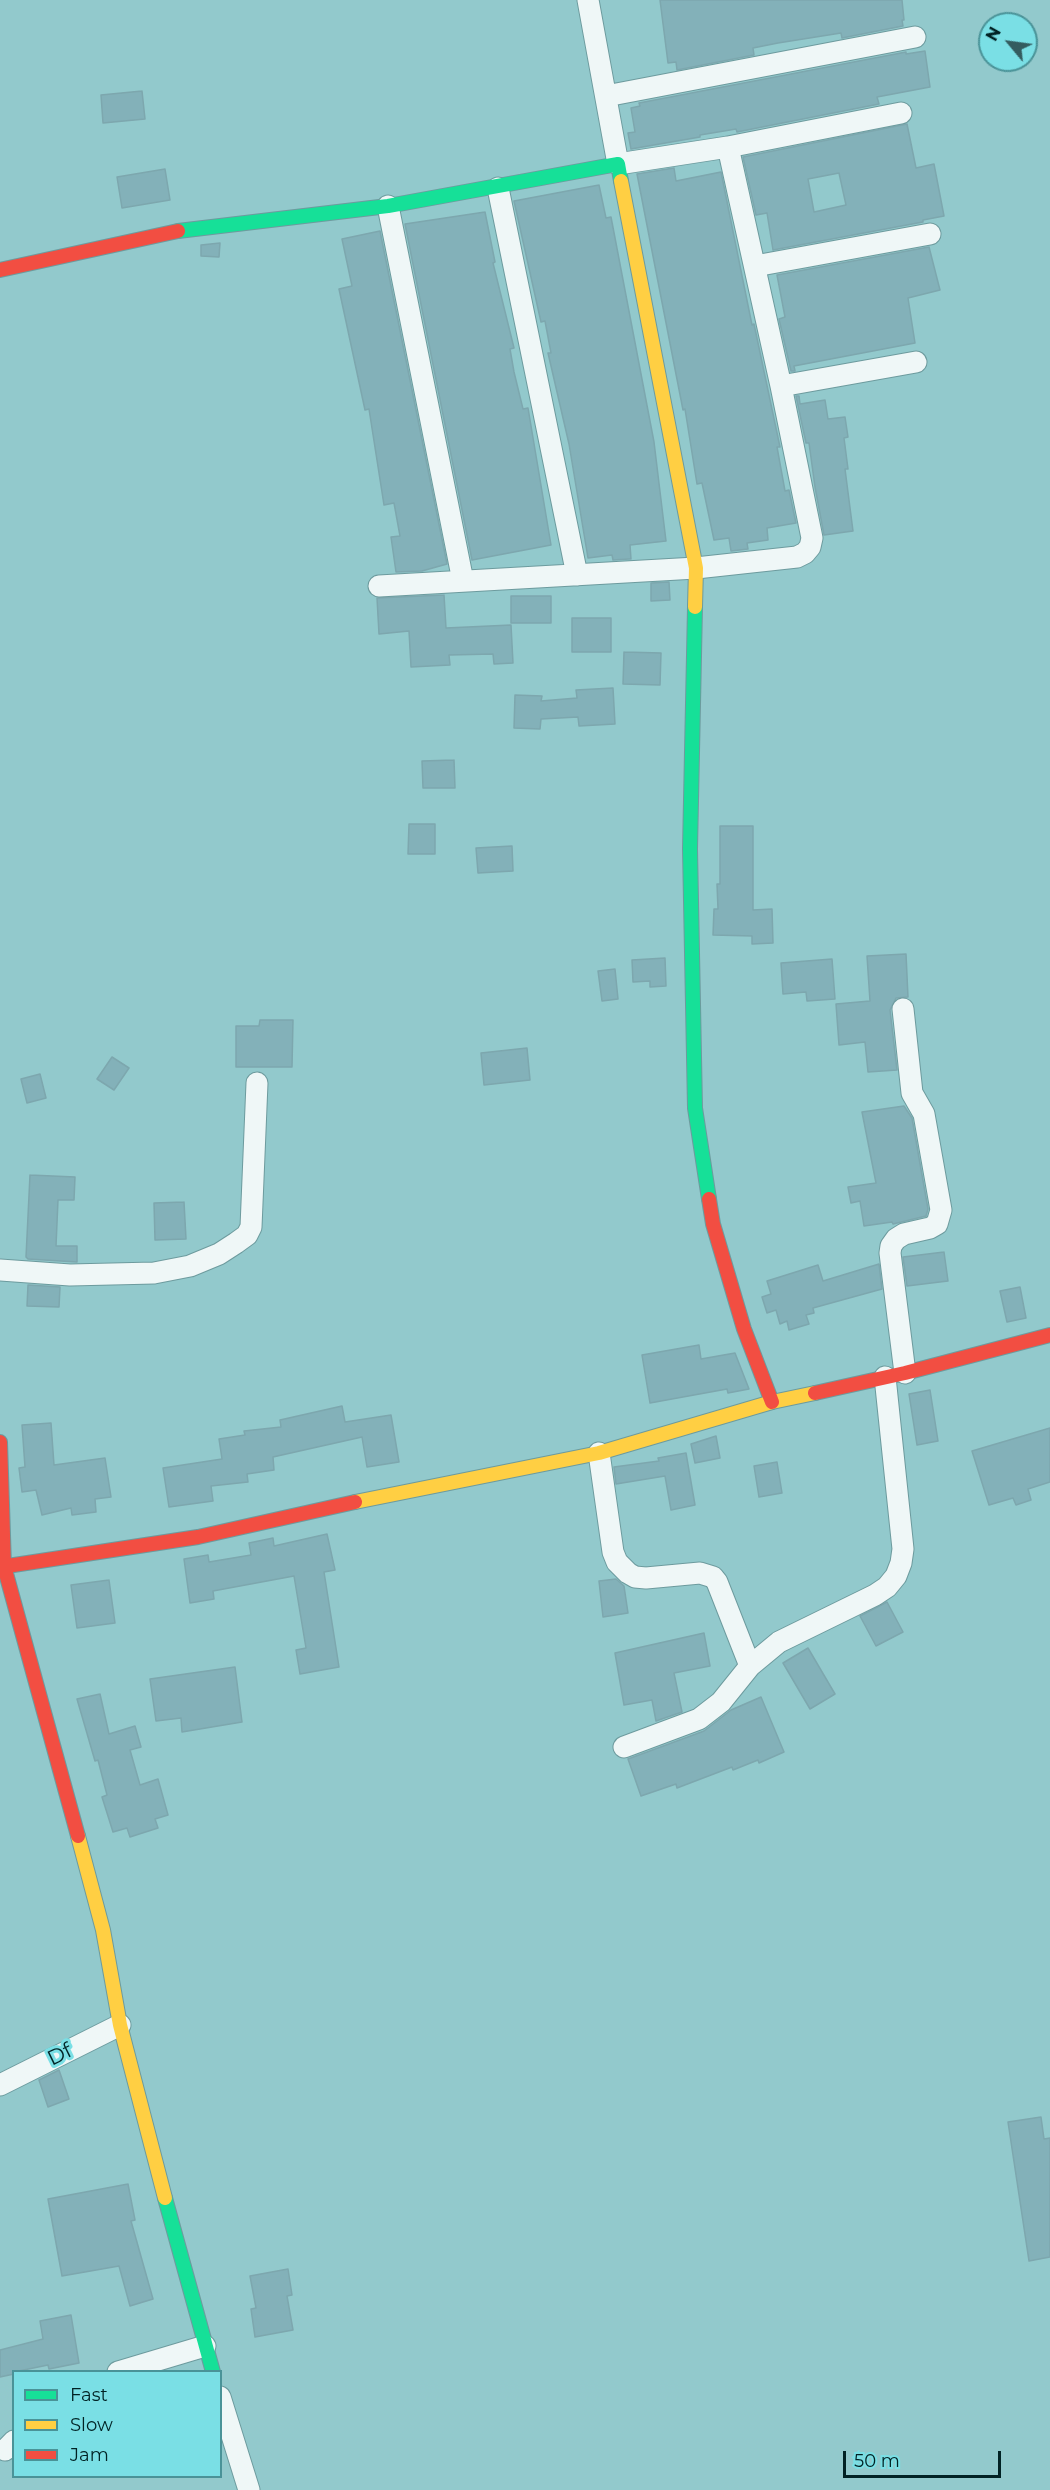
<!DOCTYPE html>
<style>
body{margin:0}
#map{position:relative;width:1050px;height:2490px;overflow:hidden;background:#92c9cc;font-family:Montserrat,sans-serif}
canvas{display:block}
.legend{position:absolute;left:12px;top:2370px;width:210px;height:108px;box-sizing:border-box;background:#7adfe5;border:2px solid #4a9398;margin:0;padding:8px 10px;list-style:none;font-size:18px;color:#012224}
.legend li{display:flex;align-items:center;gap:12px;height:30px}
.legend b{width:30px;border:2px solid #4a9398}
.north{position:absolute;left:978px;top:12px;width:60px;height:60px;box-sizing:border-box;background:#7adfe5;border:2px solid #4a9398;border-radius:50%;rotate:299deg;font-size:16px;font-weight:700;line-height:24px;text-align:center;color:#012224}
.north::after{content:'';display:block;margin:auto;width:21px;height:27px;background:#345c5f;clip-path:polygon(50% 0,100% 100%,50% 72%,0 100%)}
.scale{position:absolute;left:843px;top:2451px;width:158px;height:27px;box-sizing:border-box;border:3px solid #012224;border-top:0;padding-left:8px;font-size:18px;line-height:21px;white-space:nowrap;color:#012224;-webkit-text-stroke:4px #7adfe5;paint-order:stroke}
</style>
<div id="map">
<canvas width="1050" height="2490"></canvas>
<ul class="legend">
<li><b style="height:8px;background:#16e098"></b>Fast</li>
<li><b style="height:8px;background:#ffcf43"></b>Slow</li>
<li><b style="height:8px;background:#f24e42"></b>Jam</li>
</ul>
<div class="north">N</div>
<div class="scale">50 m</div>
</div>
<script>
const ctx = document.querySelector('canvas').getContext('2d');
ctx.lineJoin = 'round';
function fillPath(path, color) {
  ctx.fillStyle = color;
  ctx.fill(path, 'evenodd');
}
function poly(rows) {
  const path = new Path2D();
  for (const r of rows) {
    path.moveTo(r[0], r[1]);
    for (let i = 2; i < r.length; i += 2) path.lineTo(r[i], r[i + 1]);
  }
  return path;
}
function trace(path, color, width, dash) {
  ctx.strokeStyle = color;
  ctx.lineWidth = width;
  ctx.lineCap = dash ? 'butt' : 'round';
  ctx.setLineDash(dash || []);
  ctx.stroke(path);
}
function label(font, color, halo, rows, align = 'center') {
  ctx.font = font + ' Montserrat,sans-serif';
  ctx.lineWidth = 6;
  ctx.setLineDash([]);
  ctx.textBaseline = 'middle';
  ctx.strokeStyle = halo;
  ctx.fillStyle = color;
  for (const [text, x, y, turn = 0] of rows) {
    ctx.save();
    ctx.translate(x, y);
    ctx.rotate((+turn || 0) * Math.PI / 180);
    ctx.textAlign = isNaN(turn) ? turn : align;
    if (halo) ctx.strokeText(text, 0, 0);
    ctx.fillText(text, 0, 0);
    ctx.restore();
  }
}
const building = poly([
 [660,0,902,0,904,20,902,20,903,26,842,38,841,33,778,43,753,48,754,55,677,70,676,62,668,63,660,0],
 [925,51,930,87,877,97,879,104,737,132,736,129,700,135,700,137,631,149,628,133,635,132,631,108,640,106,639,103,906,52,906,54,925,51],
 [142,91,145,119,103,123,101,95,142,91],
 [907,124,916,168,934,164,944,216,923,220,923,222,773,250,767,213,756,215,743,157,907,124],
 [839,173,846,205,814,212,808,179,839,173],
 [674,168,676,181,721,172,752,325,754,324,780,447,777,447,785,491,789,490,796,523,767,528,768,540,747,543,748,549,731,551,729,538,714,540,702,483,697,484,685,409,683,410,637,174,674,168],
 [165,169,170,200,122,208,117,177,165,169],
 [599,185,606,218,611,217,654,442,666,541,630,545,631,559,629,559,613,560,612,555,588,558,569,444,548,353,551,353,545,321,541,322,514,201,599,185],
 [485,212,495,262,493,263,514,348,510,349,514,372,523,409,528,408,551,545,472,560,405,224,485,212],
 [380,231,447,564,422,571,396,572,391,537,400,536,394,503,384,505,369,409,365,410,339,289,352,286,342,239,380,231],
 [220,243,219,257,201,256,201,245,220,243],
 [929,247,940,290,908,298,915,343,794,366,795,371,791,371,779,319,785,317,777,275,929,247],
 [796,396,799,396,800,404,825,400,828,419,845,417,848,437,844,438,848,469,845,469,853,531,824,535,815,487,809,443,806,443,796,396],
 [669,582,670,600,651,601,651,583,669,582],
 [444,595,446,628,511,625,513,663,494,664,493,654,449,655,450,665,411,667,409,631,379,634,377,598,444,595],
 [511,596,551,596,551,623,511,623,511,596],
 [572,618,611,618,611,652,572,652,572,618],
 [624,652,661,653,660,685,623,684,624,652],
 [613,688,615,724,579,726,578,717,541,719,540,729,514,728,515,695,542,696,541,701,577,698,576,690,613,688],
 [454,760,455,788,423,788,422,761,454,760],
 [409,824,435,824,435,854,408,854,409,824],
 [720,826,753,826,753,910,772,909,773,943,752,944,752,936,713,935,714,909,718,909,717,884,720,884,720,826],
 [512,846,513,871,478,873,476,848,512,846],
 [906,954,908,997,896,998,890,1010,897,1070,868,1072,865,1042,839,1045,836,1004,870,1001,867,956,906,954],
 [665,958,666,986,650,987,650,981,633,982,632,960,665,958],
 [832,959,835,999,807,1001,806,992,783,994,781,963,832,959],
 [615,969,618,999,602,1001,598,971,615,969],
 [260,1020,293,1020,292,1067,236,1067,236,1026,259,1026,260,1020],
 [527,1048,530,1080,484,1085,481,1053,527,1048],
 [112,1057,129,1068,114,1090,97,1079,112,1057],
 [40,1074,46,1098,27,1103,21,1079,40,1074],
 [904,1106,912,1118,928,1209,926,1216,893,1224,892,1222,864,1226,860,1201,851,1203,848,1187,876,1183,862,1112,904,1106],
 [30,1175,75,1177,74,1200,58,1200,56,1246,77,1246,77,1262,28,1259,26,1257,30,1175],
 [184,1202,186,1239,155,1240,154,1203,184,1202],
 [944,1252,948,1281,907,1286,903,1257,944,1252],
 [879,1264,882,1289,813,1308,814,1313,806,1315,809,1324,789,1330,787,1321,780,1324,776,1310,767,1313,762,1297,771,1294,767,1281,818,1265,823,1281,879,1264],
 [28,1285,60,1287,59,1307,27,1306,28,1285],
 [1020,1287,1026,1318,1007,1322,1000,1291,1020,1287],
 [699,1345,701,1359,735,1353,749,1389,728,1393,727,1389,650,1403,642,1355,699,1345],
 [930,1390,938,1441,917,1445,909,1394,930,1390],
 [342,1406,345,1422,391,1415,399,1462,367,1467,362,1437,273,1457,274,1470,247,1474,248,1482,211,1486,213,1501,169,1507,163,1468,222,1459,219,1439,245,1435,244,1431,281,1427,280,1420,342,1406],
 [51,1423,54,1465,105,1458,111,1497,95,1499,96,1512,72,1515,71,1508,42,1515,36,1490,22,1492,19,1468,25,1467,22,1425,51,1423],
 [1050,1428,1050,1482,1028,1489,1031,1500,1016,1505,1013,1498,989,1505,972,1451,1050,1428],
 [716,1436,720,1458,695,1463,691,1444,716,1436],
 [686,1453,695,1505,671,1510,665,1476,616,1484,614,1467,659,1461,658,1458,686,1453],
 [777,1462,782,1493,759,1497,754,1466,777,1462],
 [327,1534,335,1570,324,1572,339,1667,300,1674,296,1650,306,1648,294,1576,213,1591,214,1599,190,1603,184,1559,208,1555,209,1562,251,1555,249,1543,273,1538,274,1546,327,1534],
 [616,1579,624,1586,628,1613,603,1617,599,1581,616,1579],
 [109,1580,115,1623,77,1628,71,1585,109,1580],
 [887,1602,903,1632,876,1646,860,1616,887,1602],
 [704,1633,710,1666,674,1673,682,1712,656,1721,652,1700,624,1705,615,1653,704,1633],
 [808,1648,835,1694,810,1709,783,1663,808,1648],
 [235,1667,242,1722,182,1732,181,1718,156,1721,150,1679,235,1667],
 [100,1694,109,1734,135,1726,141,1747,130,1750,140,1785,158,1779,168,1815,155,1819,158,1828,130,1837,127,1828,113,1832,102,1797,107,1795,98,1760,95,1761,77,1699,100,1694],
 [761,1697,784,1752,759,1763,758,1760,733,1770,732,1767,677,1788,676,1784,641,1796,628,1759,704,1731,731,1710,761,1697],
 [59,2070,69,2099,48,2107,39,2080,59,2070],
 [1041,2117,1044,2139,1050,2138,1050,2257,1029,2261,1008,2122,1041,2117],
 [128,2184,135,2220,131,2221,153,2299,130,2306,119,2266,62,2276,48,2199,128,2184],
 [288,2269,292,2295,287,2296,293,2330,255,2337,251,2309,256,2308,250,2276,288,2269],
 [71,2315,79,2363,49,2369,48,2365,14,2372,14,2374,0,2377,0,2350,43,2339,40,2321,71,2315]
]);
const street = poly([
 [588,0,618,164,728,147,901,113],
 [606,96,915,37],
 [498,188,577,575],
 [388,206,463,581],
 [755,266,930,234],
 [781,386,916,362],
 [379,586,696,568,797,557,805,553,810,547,812,538,781,386,728,147],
 [903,1009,912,1093,924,1114,941,1210,937,1224,930,1228,904,1234,896,1239,891,1246,890,1253,905,1373],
 [0,1270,70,1275,154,1273,190,1266,219,1254,236,1243,247,1235,251,1227,257,1083],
 [599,1453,613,1552,617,1562,628,1573,635,1577,646,1578,700,1573,713,1577,717,1582,750,1666],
 [624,1747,699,1719,721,1702,750,1666,779,1642,875,1595,887,1587,896,1576,901,1563,903,1549,885,1377],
 [0,2085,120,2025],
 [118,2372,205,2346],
 [220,2397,249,2490],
 [5,2450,14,2441]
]);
const fast = poly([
 [178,231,388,206,618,164,621,181],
 [695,607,690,849,695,1108,709,1199],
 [165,2198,213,2372]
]);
const slow = poly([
 [621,181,696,568,695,607],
 [355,1502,599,1453,772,1402,815,1393],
 [78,1836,103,1930,120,2025,165,2198]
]);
const jam = poly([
 [0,270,178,231],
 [709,1199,713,1224,744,1329,772,1402],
 [815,1393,905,1373,1050,1335],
 [0,1442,4,1566,78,1836],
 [0,1567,198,1537,355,1502]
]);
const streetNames = [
 ["Df",60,2055,-26]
];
fillPath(building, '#83b1b9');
trace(building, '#7da7ae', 1.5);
trace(street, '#6d9b9e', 23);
trace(fast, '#6d9b9e', 16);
trace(slow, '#6d9b9e', 16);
trace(jam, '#6d9b9e', 16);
trace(street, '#eff7f7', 21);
trace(fast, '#16e098', 14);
trace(slow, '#ffcf43', 14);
trace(jam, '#f24e42', 14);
label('21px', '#012224', '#7adfe5', streetNames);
</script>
